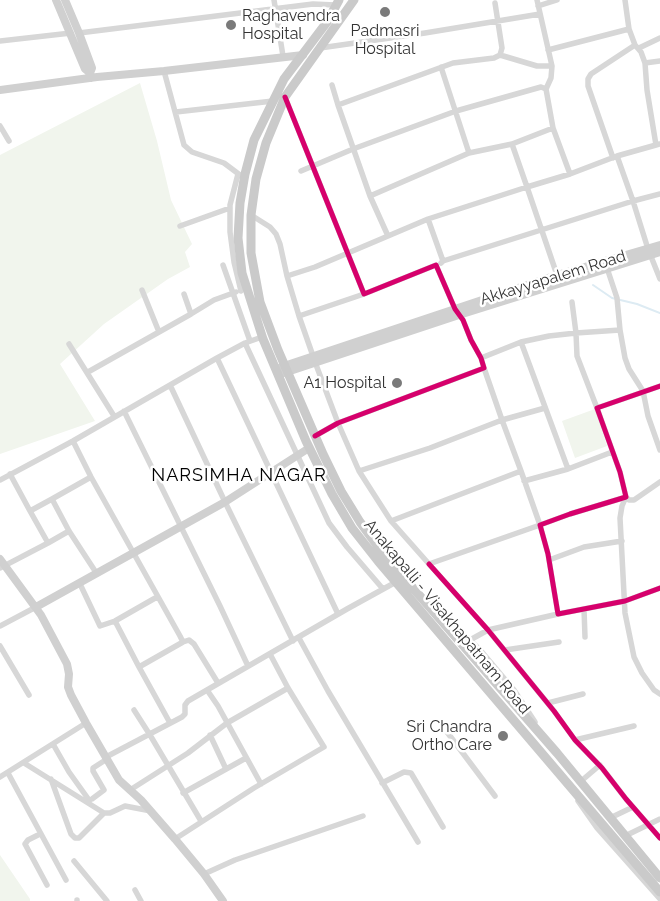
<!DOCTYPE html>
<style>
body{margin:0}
canvas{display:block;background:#fff}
</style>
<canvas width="660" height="901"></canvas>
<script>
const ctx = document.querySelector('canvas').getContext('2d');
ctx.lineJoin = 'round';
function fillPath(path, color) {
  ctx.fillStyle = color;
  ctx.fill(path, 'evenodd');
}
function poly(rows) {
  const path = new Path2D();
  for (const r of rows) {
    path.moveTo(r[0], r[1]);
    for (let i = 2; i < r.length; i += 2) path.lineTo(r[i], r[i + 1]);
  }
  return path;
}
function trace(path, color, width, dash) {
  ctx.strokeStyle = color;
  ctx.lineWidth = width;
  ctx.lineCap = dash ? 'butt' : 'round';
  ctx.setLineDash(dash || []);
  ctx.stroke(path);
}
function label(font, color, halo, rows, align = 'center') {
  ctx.font = font + ' Raleway,sans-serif';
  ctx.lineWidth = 5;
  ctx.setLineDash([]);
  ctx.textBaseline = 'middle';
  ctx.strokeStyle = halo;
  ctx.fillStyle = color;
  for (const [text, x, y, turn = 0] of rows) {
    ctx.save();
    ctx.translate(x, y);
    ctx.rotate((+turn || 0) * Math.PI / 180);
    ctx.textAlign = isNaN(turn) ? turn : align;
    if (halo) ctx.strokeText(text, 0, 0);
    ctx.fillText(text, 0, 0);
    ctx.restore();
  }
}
const green = poly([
 [140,83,157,141,171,200,192,244,185,252,190,267,168,279,104,324,60,364,95,421,0,454,0,155],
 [595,409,607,446,575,458,562,421],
 [0,855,30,899,30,901,0,901]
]);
const stream = poly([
 [593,285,612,298,637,304,660,313]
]);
const street = poly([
 [274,0,283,56],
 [537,0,552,66,551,78,546,89,553,128,570,174,617,156,656,145],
 [625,0,629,29],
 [538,6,557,0],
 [79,33,313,4,335,5],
 [0,41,71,33],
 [320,48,425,33,540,14],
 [639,48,660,38],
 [548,50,629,29,635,45,641,52,645,63,647,90,656,145,660,144],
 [500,55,537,66,552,66],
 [645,63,660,61],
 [441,67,469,153,512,144,527,187,570,174],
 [164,71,184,145,192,152,224,163,244,178],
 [332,85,338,105,370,196,388,236,428,219],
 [285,97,364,294,436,265,455,309,463,320,471,340,481,358,484,368,338,423,315,436],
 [338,105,453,63,494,58,500,55,502,48,495,3],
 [176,112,273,101],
 [0,126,9,141],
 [512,144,553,128],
 [617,156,633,201,660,194],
 [613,158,588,86,588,79,591,74,635,45],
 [301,171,353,149,456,111,541,87,546,89],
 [238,174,230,205,230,232,234,262,241,291],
 [370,196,469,153],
 [251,215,270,227,276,234,280,244,287,276],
 [180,226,230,208],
 [443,261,633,201,648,249,660,279],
 [441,263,443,261,428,219,527,187,557,275],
 [223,265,250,341],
 [607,268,617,298,620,330,625,358,629,369,643,391,648,416,660,450],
 [142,290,159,332],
 [191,314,214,300,236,292],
 [299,316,287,276,315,267,388,236],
 [521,342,568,469,524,481],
 [245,343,329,523,347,547,383,589],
 [69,344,114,416],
 [313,356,299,316,364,294],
 [217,358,338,614],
 [481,358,521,342,549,336,576,333,572,302],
 [315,362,338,423,359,471,430,448,502,420,484,368],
 [88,372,191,314,184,294],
 [170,385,225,502,293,641],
 [660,386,597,408,620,472,626,497,570,514,540,525,548,554,558,614,625,601,660,588],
 [597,408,577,356,576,333,620,330],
 [124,411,220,606,248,666],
 [73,441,91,477,180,636,183,642,189,640,194,644,218,683],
 [568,469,612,452],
 [359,471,391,521,521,471,502,420,545,408],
 [10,474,30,511,52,499],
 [91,477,52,499,69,531,97,574],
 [0,480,73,441,217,358,245,343,262,337],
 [660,482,634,500,629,500,626,497,622,506,620,518,625,613,634,657,642,673,654,690,660,694],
 [30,511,48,543,69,531],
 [391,521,429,564,540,525,521,471],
 [549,560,584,547,622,541],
 [429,564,488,630,554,711,575,740,602,768,626,799,660,838],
 [0,568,48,543],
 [80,584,100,626,115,621,157,597],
 [584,609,585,637],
 [444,620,470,640,481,651,514,690,535,722],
 [115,621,139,667,183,642],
 [0,626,36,607],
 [299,638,328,691,418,842],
 [470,640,488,630,558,614],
 [0,646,29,695],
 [505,650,559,642],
 [139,667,170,723],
 [207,690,218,706,261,784],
 [548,703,583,694],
 [134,710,150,735,201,821],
 [447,732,495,796],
 [210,735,226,769],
 [575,740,634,726],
 [53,744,69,772,89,800,92,799,104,790,93,771,93,768,107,759],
 [106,757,182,717,185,714,185,705,188,701,347,609,396,582],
 [24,763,104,813,110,813,125,806,151,811],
 [8,773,66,880],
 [0,777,86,723],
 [51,779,71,834,75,838,79,838,104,813],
 [580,782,600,765],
 [382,783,404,772,411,773,443,827],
 [130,790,188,753,227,723,288,688],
 [183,793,246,758],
 [578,801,597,828,660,899],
 [610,818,633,807],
 [40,834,28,840,25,844,47,885],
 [625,836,660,819],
 [175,839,254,788,324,747,288,688,270,654],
 [74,861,107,901],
 [204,874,235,860,363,816],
 [135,890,141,901],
 [77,900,77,901]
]);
const secondary = poly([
 [56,0,85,69,90,73],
 [65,0,79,33,92,68,90,73,91,78],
 [0,90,97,77,164,71,303,55],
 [281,367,557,275,660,245],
 [284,373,459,315,660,252],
 [0,559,41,615,67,664,69,674,68,687,71,695,86,723,119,780,141,800,175,839,204,874,223,901],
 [36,607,225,502,309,448]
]);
const primary = poly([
 [339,0,327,22,284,79,254,140,245,174,240,203,238,238,242,273,263,339,306,441,332,494,352,528,378,561,660,892],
 [354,0,285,97,266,143,256,179,251,215,251,253,260,302,278,350,323,454,341,491,360,522,385,556,557,753,660,878]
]);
const cycleway = poly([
 [285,97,364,294,436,265,455,309,463,320,471,340,481,358,484,368,338,423,315,436],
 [660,386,597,408,620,472,626,497,570,514,540,525,548,554,558,614,625,601,660,588],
 [429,564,488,630,554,711,575,740,602,768,626,799,660,838]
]);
const markers = [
 [385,12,6,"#7a7a7a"],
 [231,25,6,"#7a7a7a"],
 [397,383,6,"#7a7a7a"],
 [503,736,6,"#7a7a7a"]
];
const poiNames = [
 ["Raghavendra",242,16,"left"],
 ["Hospital",242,34,"left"],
 ["Padmasri",385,31,"center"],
 ["Hospital",385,49,"center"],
 ["A1 Hospital",386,383],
 ["Sri Chandra",492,727],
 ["Ortho Care",492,745]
];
const streetNames = [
 ["Akkayyapalem Road",553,278,-17],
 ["Anakapalli - Visakhapatnam Road",447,617,50]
];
const neighbourhoodNames = [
 ["NARSIMHA NAGAR",239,476]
];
fillPath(green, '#f1f5ed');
trace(stream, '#ddebf3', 2);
trace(street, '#d7d7d7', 5.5);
trace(secondary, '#d0d0d0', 8);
trace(primary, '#cacaca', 9);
trace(cycleway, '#d6006c', 5);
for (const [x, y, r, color] of markers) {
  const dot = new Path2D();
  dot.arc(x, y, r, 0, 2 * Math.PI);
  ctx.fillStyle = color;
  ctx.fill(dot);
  trace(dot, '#fff', 2);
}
label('16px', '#333', '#fff', poiNames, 'right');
label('16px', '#333', '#fff', streetNames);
ctx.letterSpacing = '1px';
label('18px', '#000', '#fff', neighbourhoodNames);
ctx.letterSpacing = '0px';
</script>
